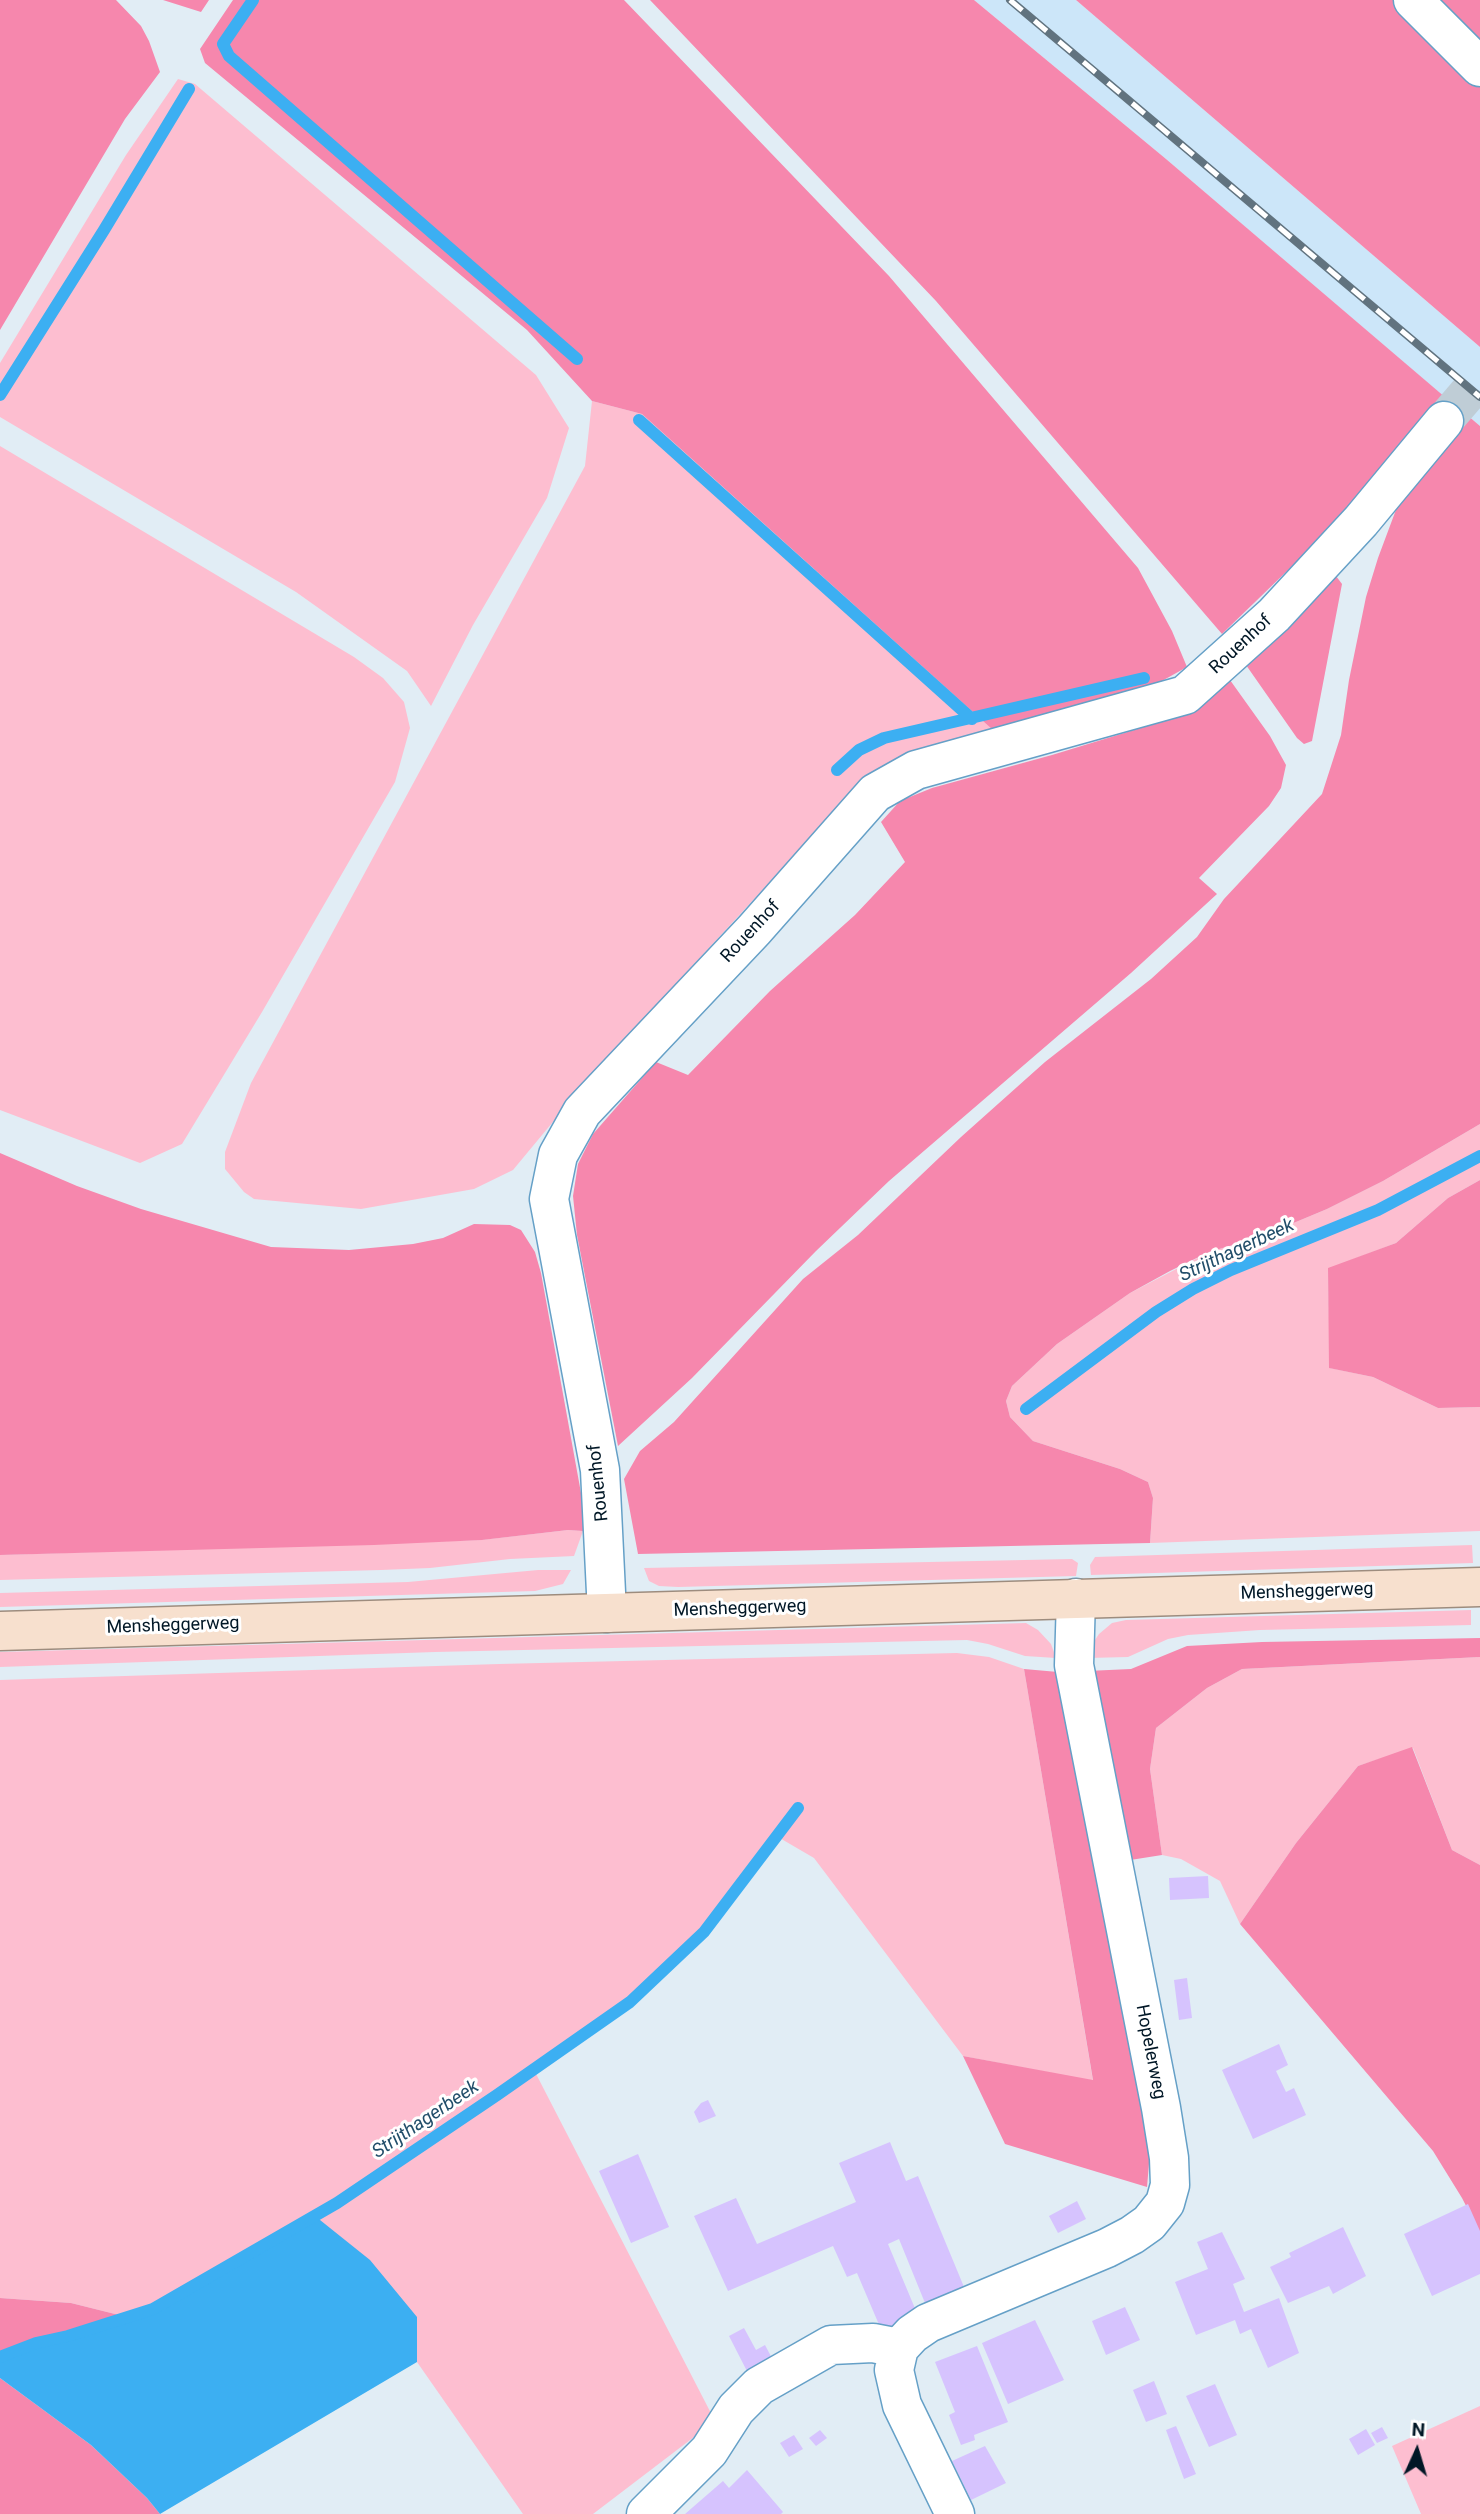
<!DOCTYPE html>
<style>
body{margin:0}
#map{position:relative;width:1480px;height:2514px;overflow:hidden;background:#e1edf5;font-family:Roboto,sans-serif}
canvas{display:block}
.north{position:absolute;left:1382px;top:2416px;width:70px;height:70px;-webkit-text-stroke:5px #fff;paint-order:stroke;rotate:4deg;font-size:19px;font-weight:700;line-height:28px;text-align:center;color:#011726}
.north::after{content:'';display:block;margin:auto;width:24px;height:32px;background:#011726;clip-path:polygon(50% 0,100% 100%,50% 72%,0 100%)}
</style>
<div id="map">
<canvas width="1480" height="2514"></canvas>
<div class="north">N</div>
</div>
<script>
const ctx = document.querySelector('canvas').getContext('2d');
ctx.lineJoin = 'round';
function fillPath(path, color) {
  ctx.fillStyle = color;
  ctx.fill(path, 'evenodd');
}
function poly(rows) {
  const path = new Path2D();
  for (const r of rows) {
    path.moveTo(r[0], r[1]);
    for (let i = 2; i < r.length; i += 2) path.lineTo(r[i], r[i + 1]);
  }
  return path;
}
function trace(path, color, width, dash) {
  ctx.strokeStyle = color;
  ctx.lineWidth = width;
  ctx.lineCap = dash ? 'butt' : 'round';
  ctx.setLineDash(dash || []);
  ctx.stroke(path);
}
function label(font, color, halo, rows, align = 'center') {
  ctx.font = font + ' Roboto,sans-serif';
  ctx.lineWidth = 6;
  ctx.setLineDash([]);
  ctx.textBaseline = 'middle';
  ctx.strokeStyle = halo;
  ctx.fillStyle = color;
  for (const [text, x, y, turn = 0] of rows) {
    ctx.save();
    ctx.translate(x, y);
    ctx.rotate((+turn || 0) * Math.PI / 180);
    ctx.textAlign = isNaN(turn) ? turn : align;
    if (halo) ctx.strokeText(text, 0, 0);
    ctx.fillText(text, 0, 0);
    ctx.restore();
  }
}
const built = poly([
 [974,0,1076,0,1480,347,1480,426,1467,415,1453,431,1432,413,1445,398,1166,159]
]);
const green = poly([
 [178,79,195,84,536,375,569,428,547,498,473,625,431,706,407,671,296,592,0,417,0,363,126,155],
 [592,401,642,414,994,731,826,821,591,1076,513,1170,474,1189,361,1209,254,1199,244,1192,225,1169,225,1152,251,1083,585,466],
 [0,446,354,657,383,678,404,702,410,728,395,782,262,1012,182,1144,140,1163,0,1110],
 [1480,1124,1480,1180,1448,1198,1396,1243,1328,1269,1330,1368,1373,1377,1438,1408,1480,1407,1480,1531,1150,1543,1153,1498,1148,1482,1120,1469,1033,1441,1010,1417,1006,1401,1012,1386,1057,1344,1130,1293,1209,1252,1260,1237,1327,1209,1383,1181],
 [568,1530,583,1531,574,1556,510,1559,430,1568,381,1570,0,1580,0,1555,481,1540],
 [1472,1545,1473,1563,1091,1575,1090,1565,1095,1557],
 [1072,1559,1078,1563,1076,1576,678,1587,659,1586,649,1581,644,1568],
 [538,1570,571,1570,563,1584,535,1591,0,1607,0,1593,408,1582],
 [1471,1610,1471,1625,1260,1630,1188,1635,1168,1639,1128,1657,1087,1658,1091,1646,1099,1634,1112,1623,1126,1620],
 [1026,1623,1038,1630,1051,1644,1056,1658,1025,1656,988,1644,967,1640,435,1652,0,1667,0,1652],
 [957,1653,989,1657,1024,1669,1093,2081,963,2056,814,1858,778,1837,704,1932,629,2002,534,2070,715,2421,593,2514,523,2514,417,2362,417,2317,153,2309,135,2319,71,2303,0,2298,0,1680,499,1664],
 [1480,1657,1480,1865,1452,1850,1413,1748,1358,1766,1296,1843,1240,1924,1220,1881,1181,1859,1162,1855,1150,1769,1156,1728,1207,1688,1242,1669],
 [1480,2406,1480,2514,1421,2514,1392,2446]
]);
const forest = poly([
 [0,0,116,0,141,26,149,41,160,72,125,119,0,330],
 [163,0,209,0,201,12],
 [233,0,624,0,889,276,1138,568,1172,631,1187,667,1160,682,994,731,642,414,592,401,527,330,205,63,200,49],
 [650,0,974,0,1166,159,1446,398,1318,541,1222,634,936,301],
 [1076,0,1394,0,1480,86,1480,347],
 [1430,0,1480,0,1480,50],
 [1467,415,1480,426,1480,1124,1383,1181,1327,1209,1260,1237,1209,1252,1170,1271,1130,1293,1057,1344,1012,1386,1006,1401,1010,1417,1033,1441,1120,1469,1148,1482,1153,1498,1150,1543,638,1554,624,1479,640,1451,674,1422,803,1279,858,1235,961,1137,1045,1062,1151,979,1197,937,1224,899,1322,794,1341,735,1349,680,1366,597,1378,558,1400,499,1420,466],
 [1336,576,1342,584,1312,741,1304,744,1297,738,1246,665],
 [1230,680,1270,736,1286,765,1281,788,1269,806,1199,878,1217,894,1131,973,889,1181,816,1251,692,1378,618,1446,577,1235,573,1196,578,1164,593,1134,656,1062,688,1075,770,991,855,915,905,862,881,822,900,801,932,788,1052,755,1167,720],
 [0,1153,77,1186,141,1209,271,1247,349,1250,413,1244,443,1238,474,1224,510,1225,521,1230,535,1252,541,1273,585,1515,583,1531,568,1530,482,1540,374,1545,0,1555],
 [1480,1180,1480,1407,1438,1408,1373,1377,1329,1368,1328,1268,1396,1243,1448,1198],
 [1480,1638,1480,1657,1242,1669,1207,1688,1156,1728,1150,1769,1162,1855,1124,1861,1087,1671,1131,1669,1187,1646,1262,1642],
 [1024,1669,1058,1672,1150,2152,1147,2187,1005,2144,963,2056,1093,2080],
 [1412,1747,1452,1850,1480,1865,1480,2233,1462,2198,1433,2151,1240,1924,1296,1843,1358,1766],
 [0,2298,71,2303,135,2319,36,2343,0,2357],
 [0,2378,91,2445,147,2498,160,2514,0,2514]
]);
const water = poly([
 [315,2216,370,2260,417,2317,417,2362,160,2514,147,2498,91,2445,0,2378,0,2357,36,2343,135,2319]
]);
const stream = poly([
 [253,0,223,44,229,56,577,359],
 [0,395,104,230,189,89],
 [639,420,972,719],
 [837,770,859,750,884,738,1144,678],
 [1026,1409,1156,1312,1193,1289,1231,1270,1378,1210,1480,1156],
 [0,2357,36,2343,68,2336,153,2309,337,2203,497,2095,630,2002,704,1932,798,1808]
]);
const building = poly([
 [1208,1876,1209,1898,1170,1900,1169,1878],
 [1187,1978,1192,2018,1179,2020,1174,1980],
 [1279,2044,1288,2065,1276,2071,1286,2092,1294,2088,1306,2115,1253,2139,1222,2070],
 [708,2100,716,2116,699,2123,694,2112,701,2103],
 [890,2142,906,2181,918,2176,964,2287,925,2303,899,2239,888,2244,919,2318,883,2334,857,2273,847,2277,833,2246,728,2291,694,2216,736,2198,757,2244,856,2202,839,2163],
 [638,2154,669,2227,631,2243,599,2171],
 [1077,2201,1086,2219,1058,2233,1049,2216],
 [1468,2204,1480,2231,1480,2274,1432,2296,1404,2234],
 [1343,2227,1366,2276,1333,2294,1329,2286,1288,2303,1270,2267,1291,2257,1289,2253],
 [1222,2232,1245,2279,1233,2284,1244,2312,1279,2298,1299,2353,1268,2368,1251,2329,1240,2334,1235,2320,1196,2335,1175,2282,1208,2269,1197,2242],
 [1125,2307,1140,2340,1106,2355,1092,2321],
 [1035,2320,1064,2380,1008,2404,982,2343],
 [744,2328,756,2350,765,2345,775,2364,750,2377,729,2336],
 [977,2346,1008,2422,974,2435,975,2440,961,2445,949,2415,955,2412,935,2362],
 [1154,2381,1167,2414,1146,2422,1133,2390],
 [1215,2384,1237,2435,1209,2447,1186,2396],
 [1176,2426,1196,2474,1184,2479,1166,2430],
 [1382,2427,1388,2438,1377,2443,1371,2433],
 [1366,2429,1375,2445,1358,2455,1349,2439],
 [820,2430,827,2438,816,2446,809,2438],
 [794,2435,803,2449,789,2457,780,2443],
 [985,2446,1006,2483,971,2500,952,2461],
 [747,2470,783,2512,781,2514,685,2514,723,2481,729,2488]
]);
const minorTunnel = poly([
 [1444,421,1480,379]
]);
const minor = poly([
 [1413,0,1480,67],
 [607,1613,600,1470,549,1199,558,1155,582,1112,754,930,875,793,916,770,1185,695,1274,615,1361,521,1444,421],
 [646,2514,709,2451,736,2409,759,2386,831,2345,873,2343,899,2348],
 [955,2514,902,2405,894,2370,899,2348,912,2334,928,2323,1107,2248,1132,2235,1149,2223,1165,2203,1170,2185,1169,2158,1161,2108,1074,1665,1076,1598]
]);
const major = poly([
 [0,1631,1480,1587]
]);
const rail = poly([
 [1010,0,1480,397]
]);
const streetNames = [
 ["Rouenhof",1241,645,-43],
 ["Rouenhof",751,932,-47],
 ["Rouenhof",599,1483,-96],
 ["Mensheggerweg",1307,1592,-2],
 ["Mensheggerweg",740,1609,-2],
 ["Mensheggerweg",173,1626,-2],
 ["Hopelerweg",1150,2052,79]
];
const waterNames = [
 ["Strijthagerbeek",1237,1251,-25],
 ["Strijthagerbeek",426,2120,-34]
];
fillPath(built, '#cce6f9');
fillPath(green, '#fdbed0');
fillPath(forest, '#f687ad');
fillPath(water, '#3caff2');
trace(stream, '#3caff2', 12);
fillPath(building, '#d6c3fe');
trace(minorTunnel, '#bfcdd6', 38, [38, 19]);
trace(minor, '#65a0c7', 41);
trace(major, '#9d8c7e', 41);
trace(minor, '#fff', 38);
trace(major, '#f7e0ce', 38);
trace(rail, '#61737f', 8);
trace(rail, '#fff', 5, [16]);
label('18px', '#011726', '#fff', streetNames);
label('italic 19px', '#224e6a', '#fff', waterNames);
</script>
